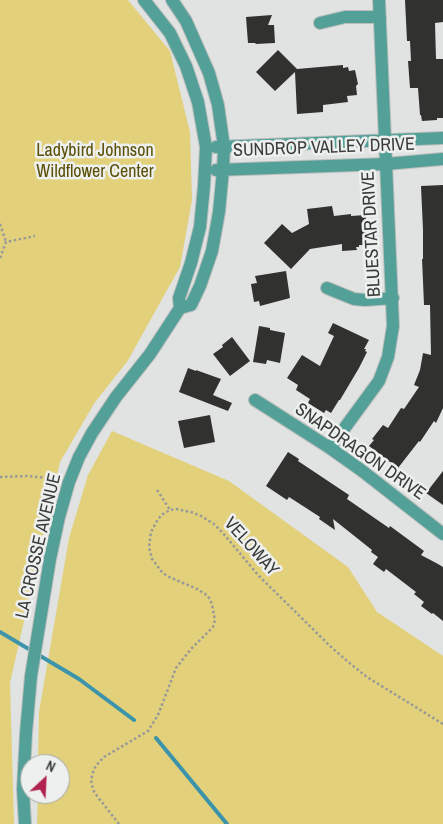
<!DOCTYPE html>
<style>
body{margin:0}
#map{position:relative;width:443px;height:824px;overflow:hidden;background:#e0e3e1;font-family:"Archivo Narrow",sans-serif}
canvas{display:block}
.north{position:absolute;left:20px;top:754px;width:50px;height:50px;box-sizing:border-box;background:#edf0ee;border:1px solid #a5a8a6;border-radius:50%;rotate:25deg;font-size:14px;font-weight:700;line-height:20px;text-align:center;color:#3a3c3b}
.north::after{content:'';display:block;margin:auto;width:18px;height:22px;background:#b22250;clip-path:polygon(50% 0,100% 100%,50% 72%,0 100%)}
</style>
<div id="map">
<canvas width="443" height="824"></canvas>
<div class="north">N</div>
</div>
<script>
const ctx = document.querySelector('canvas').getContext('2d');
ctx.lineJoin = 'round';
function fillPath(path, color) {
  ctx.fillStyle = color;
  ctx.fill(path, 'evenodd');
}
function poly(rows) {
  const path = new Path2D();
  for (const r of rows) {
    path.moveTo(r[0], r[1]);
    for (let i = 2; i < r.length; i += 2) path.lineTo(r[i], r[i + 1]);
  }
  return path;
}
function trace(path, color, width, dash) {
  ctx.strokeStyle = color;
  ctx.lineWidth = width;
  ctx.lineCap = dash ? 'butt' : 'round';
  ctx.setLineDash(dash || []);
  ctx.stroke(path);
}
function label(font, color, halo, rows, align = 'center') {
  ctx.font = font + ' "Archivo Narrow",sans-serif';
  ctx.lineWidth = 5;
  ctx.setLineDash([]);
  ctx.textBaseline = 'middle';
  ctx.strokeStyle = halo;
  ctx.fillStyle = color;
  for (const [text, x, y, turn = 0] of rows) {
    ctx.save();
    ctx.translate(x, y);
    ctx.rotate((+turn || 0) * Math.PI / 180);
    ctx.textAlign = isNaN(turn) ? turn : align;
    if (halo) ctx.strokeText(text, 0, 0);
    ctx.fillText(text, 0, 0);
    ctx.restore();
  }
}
const green = poly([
 [0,0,128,0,170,51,190,132,192,200,180,267,127,362,95,402,60,462,10,683,14,824,0,824],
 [112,431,229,481,348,567,377,612,443,656,443,824,37,824,38,794,60,794,60,764,38,764,39,712,69,538,88,475]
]);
const stream = poly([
 [0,632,79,679,134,720],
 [156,738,227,824]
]);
const building = poly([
 [405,0,443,0,443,22,435,23,436,59,443,59,443,118,437,118,437,120,422,121,421,115,420,115,418,88,410,88,408,61,411,61,410,41,407,41],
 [272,15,268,25,274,25,275,43,256,44,255,43,248,43,246,17],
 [278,50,297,69,343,65,343,68,348,67,349,71,355,70,358,84,356,86,357,95,347,96,348,102,323,105,323,112,297,114,295,72,275,91,256,72],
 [443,185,443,408,436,423,434,421,420,442,419,441,398,468,369,446,374,440,372,439,383,425,388,428,401,408,404,409,419,387,414,385,420,370,423,353,431,355,430,305,424,305,423,281,422,259,423,259,423,230,421,186],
 [332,206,334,216,351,214,351,216,366,215,366,223,368,223,369,245,359,245,359,247,356,247,357,250,342,251,342,244,310,249,291,269,264,243,282,224,292,233,309,224,307,209],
 [286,271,290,298,260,306,259,301,254,302,251,284,257,283,255,276],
 [333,323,369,340,364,349,366,349,365,351,367,352,359,368,340,400,339,400,331,413,326,410,324,413,308,403,310,399,296,390,298,385,287,378,302,355,320,366,334,336,328,333],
 [259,326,270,328,270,330,285,333,280,363,267,360,266,364,253,362],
 [232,337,250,361,230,376,213,354,223,347,222,345],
 [188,368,196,371,196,370,221,379,213,395,232,403,228,411,179,392],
 [210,415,215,442,184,448,178,421],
 [288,452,299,459,298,461,349,495,347,499,389,528,390,526,424,551,421,555,438,564,443,567,443,621,433,613,432,614,421,606,424,602,414,594,416,592,386,569,384,572,373,564,378,557,371,552,372,550,333,519,335,530,319,519,320,517,289,497,287,500,266,486],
 [443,471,443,505,426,493]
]);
const path = poly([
 [0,224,6,242],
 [0,258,6,242,35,236],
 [0,477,27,476,58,479],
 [157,490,170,510],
 [119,824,97,796,93,790,91,780,94,769,99,762,104,757,148,731,158,715,176,668,191,649,213,627,215,620,212,605,210,599,205,594,197,589,167,576,161,571,152,559,149,547,151,532,158,519,163,514,170,510,176,509,191,512,201,516,214,524,222,532,258,575,330,646,347,661,367,677,443,724]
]);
const minor = poly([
 [172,0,186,21,209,73,218,105,224,147,223,170,219,212,212,251,200,286,191,305,180,308],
 [320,23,345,17,380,17],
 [216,147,443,138],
 [216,170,386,164,443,159],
 [327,288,354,299,365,300,393,298],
 [255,400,330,448,361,470,443,534],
 [330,448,379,381,388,357,393,326,379,0],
 [25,824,23,789,26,733,31,676,50,559,59,517,69,482,79,457,92,433,116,397,150,354,180,308,179,298,191,263,200,227,204,186,206,147,198,102,186,66,170,33,144,0]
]);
const streetNames = [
 ["SUNDROP VALLEY DRIVE",324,148,-2],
 ["BLUESTAR DRIVE",372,234,-93],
 ["SNAPDRAGON DRIVE",360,452,35],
 ["LA CROSSE AVENUE",39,546,-77],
 ["VELOWAY",251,547,48]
];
const parkNames = [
 ["Ladybird Johnson",95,151],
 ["Wildflower Center",95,172]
];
fillPath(green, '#e2d07b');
trace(stream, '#3b94aa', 4);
fillPath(building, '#31322f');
trace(minor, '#bbbebc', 14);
trace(path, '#989a99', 2.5, [2.5, 2.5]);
trace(minor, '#53a098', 12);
label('18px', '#3a3c3b', '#edf0ee', streetNames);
label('18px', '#5b4f06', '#edf0ee', parkNames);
</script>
